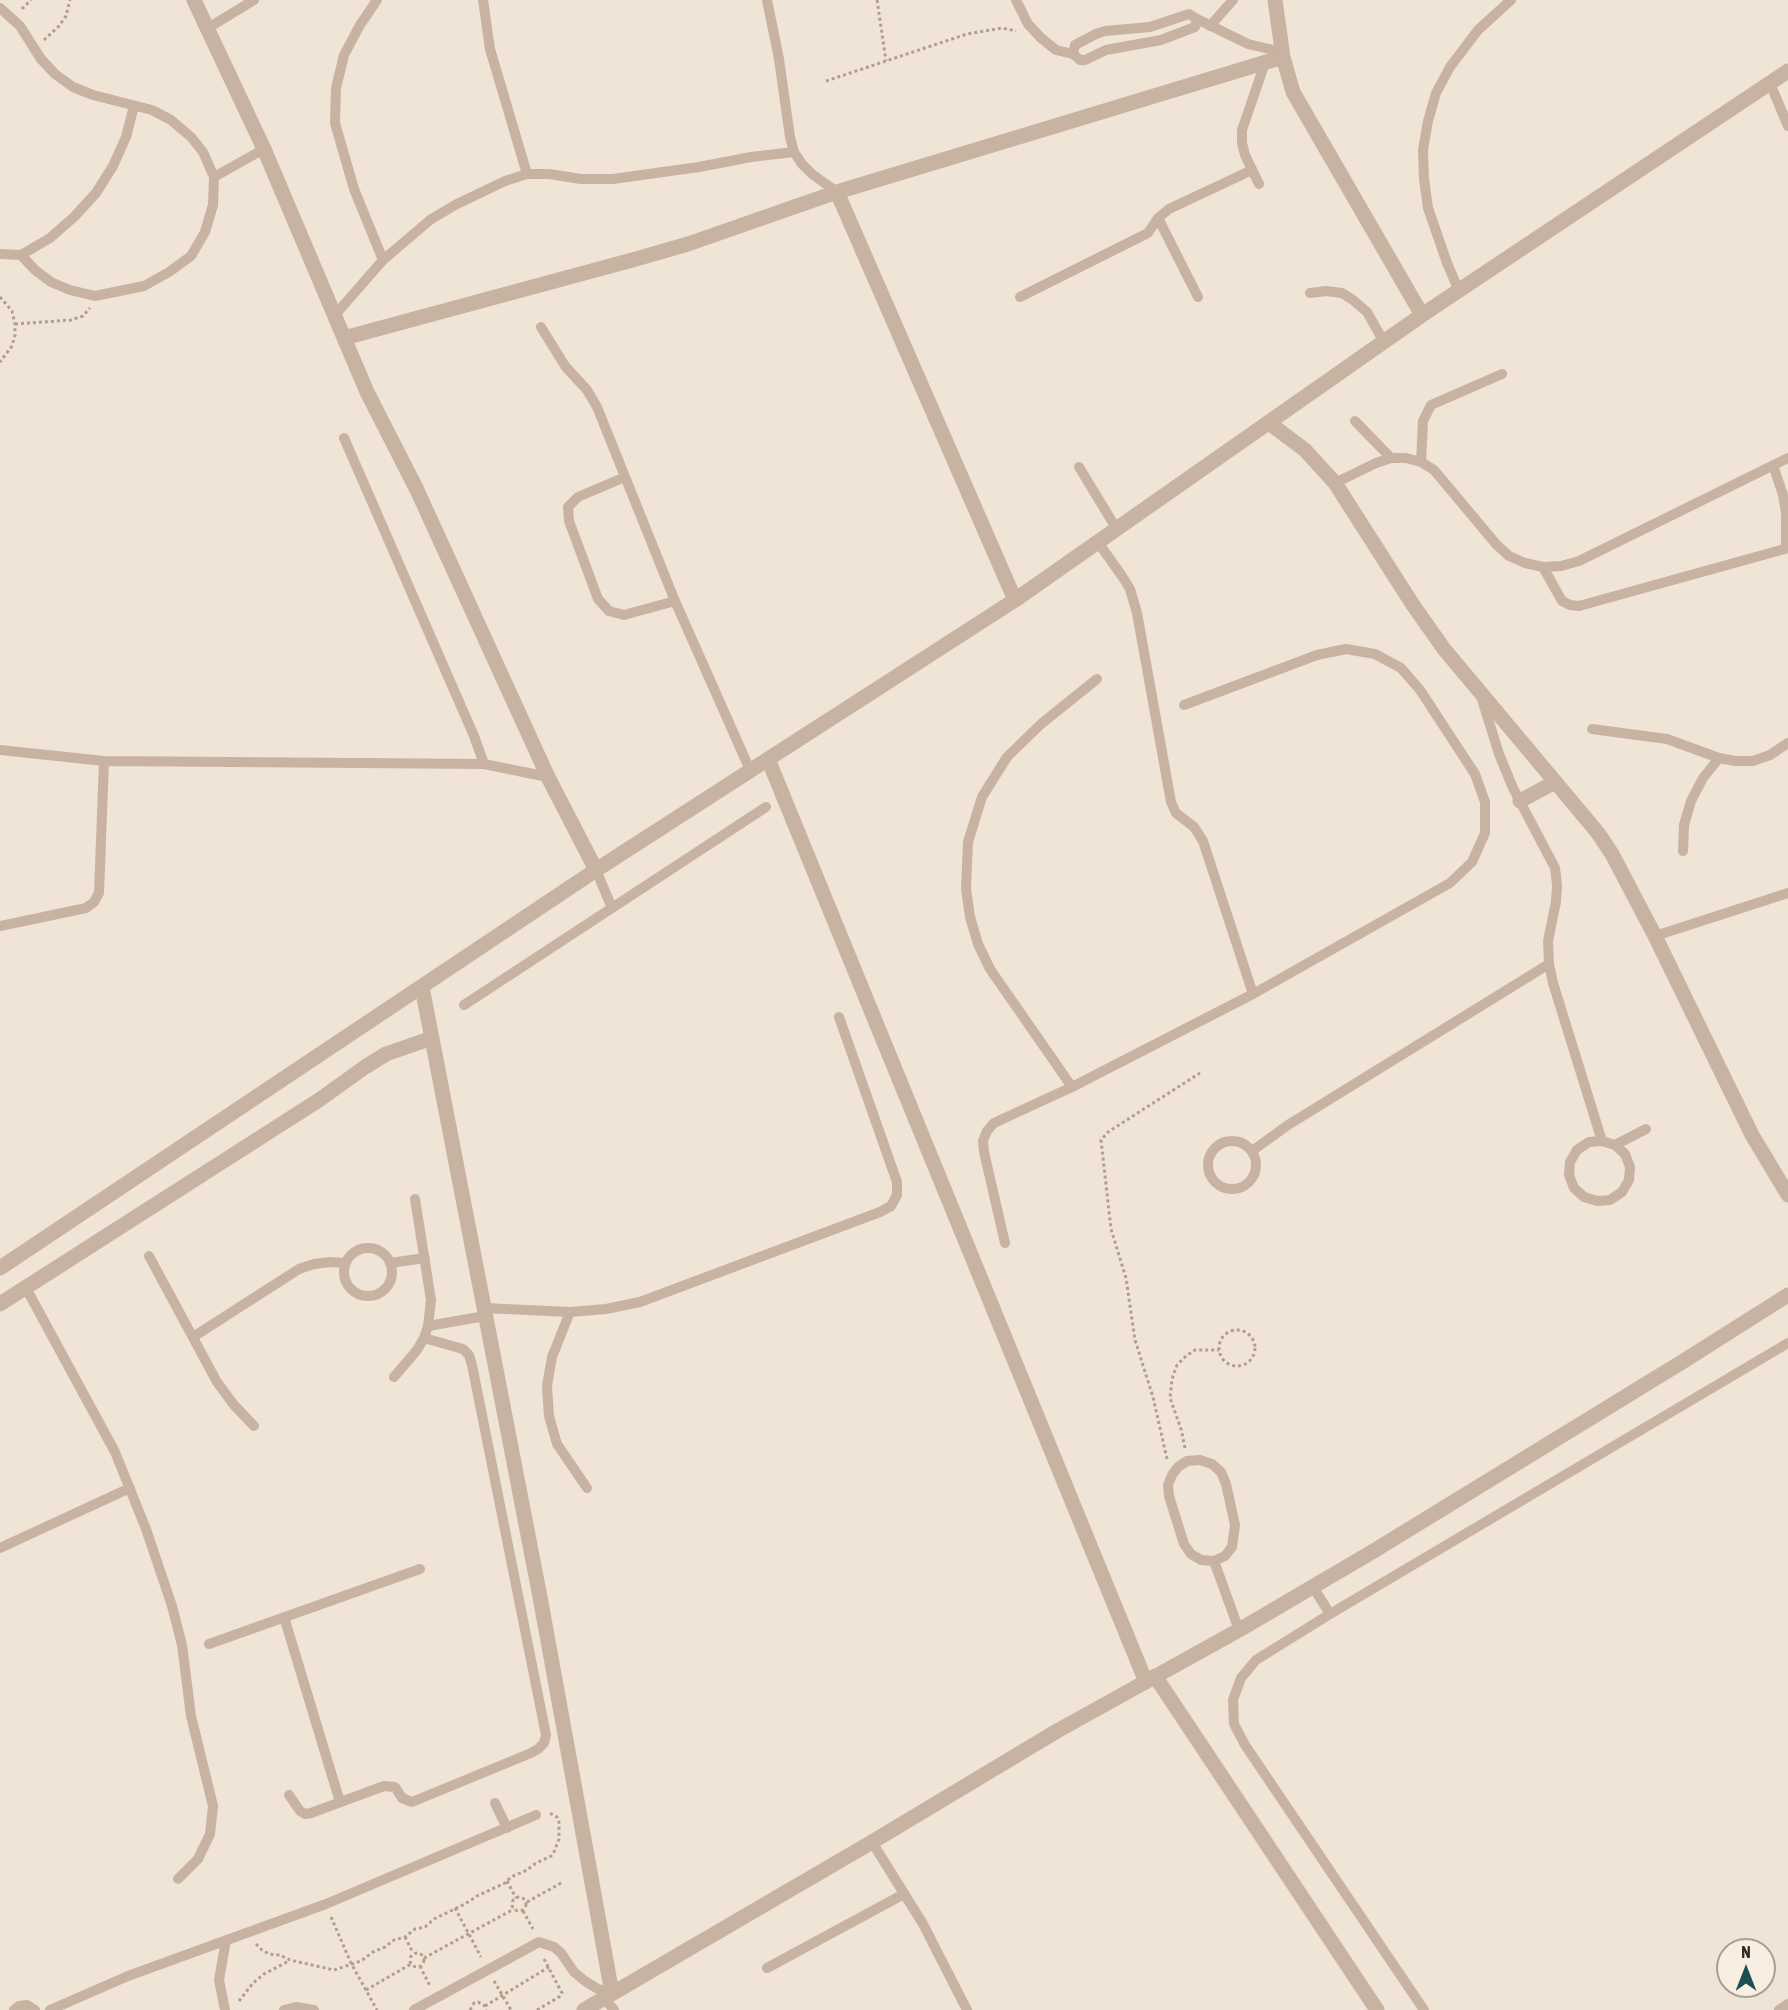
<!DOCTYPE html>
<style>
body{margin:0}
#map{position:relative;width:1788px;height:2010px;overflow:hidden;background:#f0e4d6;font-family:"Asap Condensed",sans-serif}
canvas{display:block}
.north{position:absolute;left:1716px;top:1938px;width:60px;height:60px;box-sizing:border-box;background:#f8eee2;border:2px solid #a99f96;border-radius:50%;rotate:0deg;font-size:16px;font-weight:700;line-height:24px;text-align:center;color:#332925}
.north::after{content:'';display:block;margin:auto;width:21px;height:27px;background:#1b5154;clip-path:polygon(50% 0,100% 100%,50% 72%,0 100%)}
</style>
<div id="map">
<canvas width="1788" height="2010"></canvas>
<div class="north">N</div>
</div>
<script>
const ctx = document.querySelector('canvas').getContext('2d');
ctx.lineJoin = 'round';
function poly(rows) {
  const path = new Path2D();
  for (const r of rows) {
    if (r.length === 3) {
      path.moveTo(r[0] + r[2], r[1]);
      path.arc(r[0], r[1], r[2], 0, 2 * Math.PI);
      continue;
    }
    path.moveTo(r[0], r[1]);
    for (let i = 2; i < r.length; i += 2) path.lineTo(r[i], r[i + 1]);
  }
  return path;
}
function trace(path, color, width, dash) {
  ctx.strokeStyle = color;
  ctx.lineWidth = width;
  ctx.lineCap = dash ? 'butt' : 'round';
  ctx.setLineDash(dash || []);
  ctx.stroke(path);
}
const path = poly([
 [877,0,886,61],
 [22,9,31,0],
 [44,40,59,26,66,16,70,0],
 [826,81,967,34,1002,28,1016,31],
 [0,297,12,311,15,324,15,335,12,346,0,362],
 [15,324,71,320,83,316,90,308],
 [1237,1348,18],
 [1185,1448,1181,1429,1170,1398,1172,1379,1177,1365,1186,1356,1195,1350,1219,1350],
 [1167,1459,1153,1397,1135,1340,1126,1278,1111,1229,1101,1140,1108,1132,1200,1073],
 [507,1881,516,1898],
 [519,1904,7],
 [527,1902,563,1882],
 [455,1908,481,1957],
 [523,1911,533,1929],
 [331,1917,351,1963,377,2010],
 [405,1937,413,1953],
 [256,1944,262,1950,269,1954,280,1955,290,1960,334,1970,361,1961,373,1952,385,1947,394,1940,405,1937,415,1929,425,1927,434,1919,465,1904,477,1896,505,1883,511,1877,527,1870,536,1863,551,1856,554,1852,559,1839,559,1822,557,1817,548,1812],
 [417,1960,7],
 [424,1958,514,1909],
 [420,1966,430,1986],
 [494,1981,511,2010],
 [366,1990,411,1964],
 [239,2001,253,1983,264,1974,289,1961],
 [485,2006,549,1967],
 [470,2010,474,2003,478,2002,485,2006,486,2010],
 [537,2010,559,1997,562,1993,544,1959]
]);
const service = poly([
 [377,0,360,25,344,55,336,88,335,123,354,189,383,260],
 [483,0,490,49,527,174],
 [767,0,779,59,790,137,794,152,802,164,812,174,837,192],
 [1016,0,1028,24,1041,38,1056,50,1073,54],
 [0,8,20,26,41,59,55,74,73,87,93,95,152,110,171,120,191,137,203,152,214,177,213,205,205,232,191,256,169,272,144,286,95,296,70,290,51,282,35,270,21,255],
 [1189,14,1197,19,1195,27,1161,40,1106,50,1085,60,1080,60,1073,54,1075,45,1096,34,1105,31,1150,27,1189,14],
 [1197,19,1248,44,1282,52],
 [1210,26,1233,0],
 [208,28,254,0],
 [1770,83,1788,126],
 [214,177,264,149],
 [1259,184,1245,155,1242,143,1242,130,1265,63],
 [1158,218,1198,297],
 [0,254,21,255,50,238,74,217,96,193,113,166,126,137,134,106],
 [1459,291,1447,263,1428,208,1424,179,1423,150,1428,121,1436,93,1450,67,1478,30,1511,0],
 [1310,293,1326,291,1342,293,1353,300,1367,312,1384,342],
 [1020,297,1148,233,1158,218,1169,209,1252,170],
 [335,315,383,260,430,220,455,205,505,181,527,174,549,174,581,179,613,179,699,167,751,157,794,152],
 [541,327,565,366,587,390,597,407,675,601,750,770],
 [1355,421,1391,458],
 [344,438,474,736,484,764],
 [1421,462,1423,421,1431,405,1502,374],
 [1773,465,1783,495,1786,513,1786,548],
 [1079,467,1116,528],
 [625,477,578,497,568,507,569,521,598,599,609,611,624,615,675,601],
 [1335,483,1376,463,1391,458,1406,458,1421,462,1434,470,1496,544,1509,556,1525,563,1543,567,1561,566,1579,561,1788,458],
 [1097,541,1122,576,1130,589,1137,613,1171,802,1176,813,1194,827,1203,841,1253,994],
 [1543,567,1562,601,1570,605,1579,606,1788,548],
 [1481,696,1499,754,1513,788,1555,868,1557,885,1556,902,1548,941,1549,964,1553,983,1602,1141],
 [1592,729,1667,739,1719,758,1735,761,1753,761,1770,755,1788,743],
 [0,750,104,761,484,764,548,777],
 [1683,851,1684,825,1691,801,1703,778,1719,758],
 [596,870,612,908],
 [0,926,86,908,94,902,99,893,104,761],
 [1655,936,1788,893],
 [464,1005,766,807],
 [1072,1087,990,969,978,944,970,917,966,889,968,842,982,797,1007,757,1041,724,1097,679],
 [1232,1165,24],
 [1615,1145,1625,1154,1630,1167,1629,1180,1622,1192,1610,1200,1597,1201,1584,1197,1574,1188,1569,1175,1570,1162,1577,1150,1589,1142,1602,1141,1615,1145,1646,1129],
 [1252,1151,1288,1125,1549,964],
 [1005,1243,984,1152,983,1141,987,1131,994,1123,1072,1087,1253,994,1450,883,1472,862,1485,833,1485,802,1475,774,1420,690,1401,668,1375,654,1346,649,1317,655,1184,705],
 [368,1272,24],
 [149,1256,217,1382,234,1405,254,1426],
 [390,1263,425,1258],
 [26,1288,115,1452,146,1529,172,1606,182,1645,191,1716,213,1806,210,1834,198,1859,178,1879],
 [484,1308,570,1312,606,1309,640,1302,880,1212,891,1206,897,1195,897,1182,839,1017],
 [570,1312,552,1357,547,1386,549,1416,557,1444,587,1488],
 [428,1326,485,1316],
 [193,1337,299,1269,314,1264,330,1262,345,1263],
 [394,1377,417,1350,424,1338,428,1326,431,1300,415,1199],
 [1200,1460,1212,1464,1221,1472,1226,1484,1235,1525,1232,1547,1225,1556,1214,1561,1201,1560,1191,1554,1184,1544,1169,1496,1168,1485,1172,1475,1178,1467,1187,1461,1200,1460],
 [0,1548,130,1488],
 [1214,1561,1239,1630],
 [1313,1587,1330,1614],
 [284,1617,340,1802],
 [209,1644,420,1569],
 [289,1795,300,1811,305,1814,311,1813,384,1786,395,1787,402,1798,412,1802,531,1753,538,1749,544,1743,546,1735,472,1365,469,1355,463,1349,424,1338],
 [495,1803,507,1828],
 [872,1842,923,1924,967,2010],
 [767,1968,904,1894],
 [604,1998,614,2010],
 [14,2010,19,2006,27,2005,35,2010],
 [50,2010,128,1976,326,1904,536,1815],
 [225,2010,219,1980,226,1940],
 [284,2010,296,2007,314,2010],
 [414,2010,539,1942,554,1947,561,1953,574,1972,585,1981,598,1989,612,1993],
 [1424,2010,1245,1745,1234,1724,1233,1700,1241,1678,1256,1660,1330,1614,1788,1343],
 [1779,2010,1788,2004]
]);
const minor = poly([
 [194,0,264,149,367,392,417,490,548,777,596,870],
 [1275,0,1283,57,1293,92,1422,315],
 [837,192,1015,600],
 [344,338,636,259,688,244,837,192,1283,57],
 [1269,423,1305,450,1335,483,1413,605,1444,649,1598,833,1612,854,1655,936,1752,1135,1788,1195],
 [768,759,1146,1682],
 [1520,801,1555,782],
 [422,987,540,1597,612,1993],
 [0,1268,596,870,1015,600,1422,315,1788,71],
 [0,1304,319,1100,365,1067,386,1054,432,1038],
 [1155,1676,1377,2010],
 [584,2010,872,1842,1057,1731,1239,1630,1372,1552,1682,1362,1788,1295]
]);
trace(path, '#b49d8d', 3, [3, 3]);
trace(service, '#c8b3a3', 10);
trace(minor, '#c8b3a3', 15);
</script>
